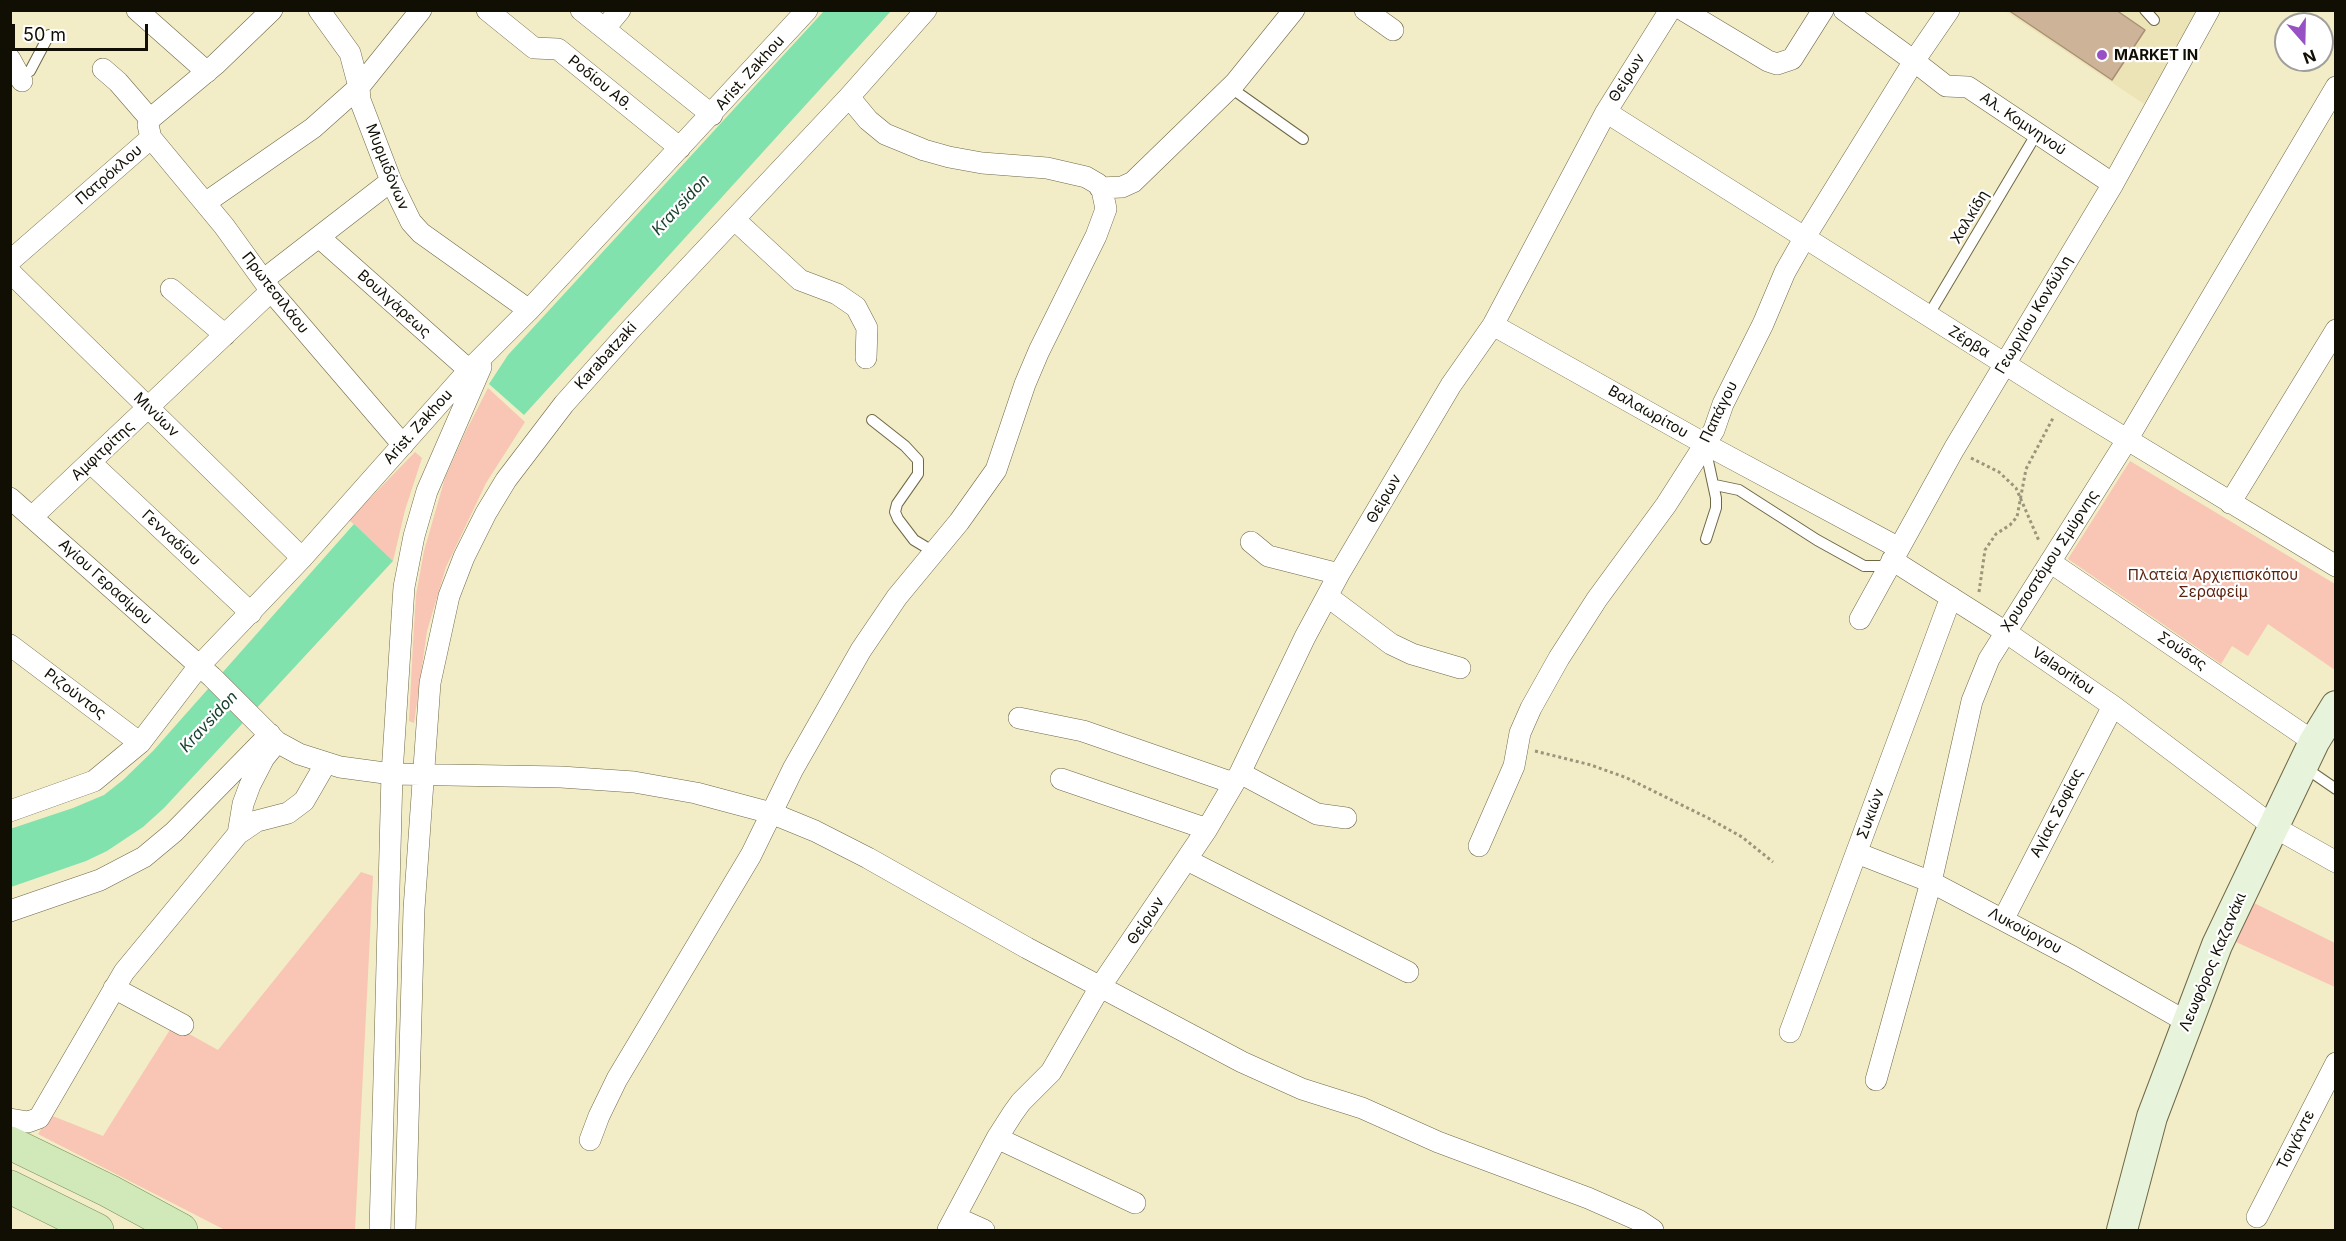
<!DOCTYPE html>
<meta charset="utf-8">
<style>
body{margin:0}
#map{position:relative;width:2346px;height:1241px;overflow:hidden;background:#f2ecc7;font-family:Inter,sans-serif}
canvas{display:block}
.frame{position:absolute;inset:0;border:12px solid #110f04;pointer-events:none}
.north{position:absolute;left:2274px;top:12px;width:60px;height:60px;box-sizing:border-box;background:#fff;border:2px solid #a09f9b;border-radius:50%;rotate:160deg;font-size:16px;font-weight:700;line-height:24px;text-align:center;color:#110f04}
.north::after{content:'';display:block;margin:auto;width:21px;height:27px;background:#9851c5;clip-path:polygon(50% 0,100% 100%,50% 72%,0 100%)}
.scale{position:absolute;left:12px;top:24px;width:136px;height:27px;box-sizing:border-box;border:3px solid #110f04;border-top:0;padding-left:8px;font-size:18px;line-height:21px;white-space:nowrap;color:#110f04;-webkit-text-stroke:4px #fff;paint-order:stroke}
</style>
<div id="map">
<canvas width="2346" height="1241"></canvas>
<div class="frame"></div>
<div class="north">N</div>
<div class="scale">50 m</div>
</div>
<script>
const ctx = document.querySelector('canvas').getContext('2d');
ctx.lineJoin = 'round';
function fillPath(path, color) {
  ctx.fillStyle = color;
  ctx.fill(path, 'evenodd');
}
function poly(rows) {
  const path = new Path2D();
  for (const r of rows) {
    path.moveTo(r[0], r[1]);
    for (let i = 2; i < r.length; i += 2) path.lineTo(r[i], r[i + 1]);
  }
  return path;
}
function trace(path, color, width, dash) {
  ctx.strokeStyle = color;
  ctx.lineWidth = width;
  ctx.lineCap = dash ? 'butt' : 'round';
  ctx.setLineDash(dash || []);
  ctx.stroke(path);
}
function label(font, color, halo, rows, align = 'center') {
  ctx.font = font + ' Inter,sans-serif';
  ctx.lineWidth = 4.5;
  ctx.setLineDash([]);
  ctx.textBaseline = 'middle';
  ctx.strokeStyle = halo;
  ctx.fillStyle = color;
  for (const [text, x, y, turn = 0] of rows) {
    ctx.save();
    ctx.translate(x, y);
    ctx.rotate((+turn || 0) * Math.PI / 180);
    ctx.textAlign = isNaN(turn) ? turn : align;
    if (halo) ctx.strokeText(text, 0, 0);
    ctx.fillText(text, 0, 0);
    ctx.restore();
  }
}
const built = poly([
 [2005,11,2199,11,2144,104]
]);
const green = poly([
 [488,388,525,422,486,483,446,567,427,631,414,723,409,721,413,644,416,595,424,551,445,478,465,433],
 [415,452,422,458,405,510,393,561,349,520],
 [2130,461,2335,584,2335,670,2268,624,2248,656,2232,646,2221,664,2068,559],
 [361,872,373,876,355,1230,225,1230,38,1134,50,1115,103,1136,173,1025,218,1050],
 [2254,903,2335,943,2335,987,2236,942]
]);
const water = poly([
 [824,11,891,11,524,415,489,384,508,355],
 [354,524,393,561,164,808,143,827,107,851,86,861,11,887,10,829,73,808,104,795,123,780,153,751]
]);
const building = poly([
 [2008,10,2116,10,2145,30,2112,80,2008,10]
]);
const path = poly([
 [1971,458,1999,472,2016,488,2039,541],
 [1979,592,1985,550,1996,534,2010,525,2017,517,2026,469,2053,418],
 [1535,751,1591,765,1627,778,1708,818,1742,837,1773,862]
]);
const lane = poly([
 [2145,10,2154,20],
 [17,76,30,71,49,35],
 [1231,88,1303,139],
 [1928,316,2037,133],
 [872,420,905,446,918,460,918,474,897,504,895,512,898,519,914,540,934,552],
 [1705,447,1716,498,1716,508,1706,539],
 [1715,485,1739,490,1817,540,1864,566,1882,566,1890,561],
 [2304,767,2336,789]
]);
const street = poly([
 [137,10,207,72],
 [319,10,350,53,359,87,360,100,391,181,411,222,421,233,529,310],
 [487,10,534,48,558,49,680,148],
 [581,10,712,115],
 [1365,10,1393,30],
 [1683,10,1768,61,1777,64,1792,59,1823,10],
 [1844,10,1914,61,1946,86,1968,87,2113,184],
 [605,28,620,10],
 [10,59,22,81],
 [103,69,118,82,150,119],
 [1606,112,2062,400,2336,566],
 [151,138,224,226,271,291,403,445],
 [1100,188,1122,187,1133,182,1235,83,1294,10],
 [205,203,313,128,359,87,421,10],
 [735,220,800,280,837,294,856,307,867,328,866,358],
 [319,237,469,370],
 [10,261,151,138,148,125,150,119,216,64,272,10],
 [10,272,302,558],
 [263,280,391,181],
 [171,289,225,335],
 [1493,325,1705,444,1899,548],
 [90,462,251,613],
 [10,498,212,677,277,742,299,754,340,767,392,774,561,777,634,782,696,793,771,813,815,831,868,858,1027,948,1242,1062,1302,1089,1362,1108,1438,1142,1588,1198,1638,1220,1653,1230],
 [2230,503,2336,330],
 [32,517,271,291],
 [1251,542,1268,556,1339,574],
 [1892,560,2004,631,2113,706,2274,827,2336,862],
 [2050,562,2314,742],
 [1327,596,1391,644,1412,654,1460,668],
 [1860,619,1954,449,2113,184,2209,10],
 [10,645,140,743],
 [1019,718,1083,731,1233,783],
 [1240,773,1317,814,1346,818],
 [1061,779,1207,829],
 [10,811,94,781,140,743,199,666,302,558,469,370,529,310,807,10],
 [238,834,243,804,250,785,264,758,277,742],
 [1479,846,1514,766,1520,733,1531,708,1559,658,1597,599,1666,505,1714,430,1723,404,1763,324,1785,272,1805,237,1914,61,1949,10],
 [1857,853,1931,882,2073,957,2187,1022],
 [1187,860,1408,972],
 [10,911,100,880,144,857,174,832,270,734],
 [2003,920,2113,706],
 [114,988,183,1025],
 [1790,1032,1951,597],
 [1876,1080,1931,882,1972,701,1989,659,2127,440,2336,87],
 [10,1119,28,1122,39,1118,124,972,238,834,257,821,288,813,304,801,326,763],
 [997,1138,1135,1203],
 [590,1140,599,1116,617,1079,751,855,793,769,861,650,897,597,959,522,996,470,1025,384,1039,351,1096,236,1106,209,1102,190,1098,184,1086,177,1047,168,982,163,949,157,924,150,885,134,868,120,849,97],
 [955,1217,984,1230],
 [2257,1217,2336,1063],
 [380,1230,392,774,404,587,414,536,427,491,481,367],
 [405,1230,414,909,430,683,449,596,464,557,486,513,506,480,564,404,630,330,849,97,926,10],
 [948,1230,997,1138,1013,1113,1021,1102,1051,1072,1100,987,1207,829,1240,773,1305,637,1339,574,1451,385,1493,325,1606,112,1670,10]
]);
const secondary = poly([
 [2122,1230,2152,1117,2217,945,2314,742,2336,706]
]);
const primary = poly([
 [10,1143,109,1191,181,1230],
 [10,1187,97,1230]
]);
const markers = [
 [2102,55,6,"#9851c5"]
];
const poiNames = [
 ["MARKET IN",2114,55]
];
const streetNames = [
 ["Arist. Zakhou",750,73,-48],
 ["Θείρων",1627,78,-58],
 ["Ροδίου Αθ.",600,83,39],
 ["Αλ. Κομνηνού",2023,124,34],
 ["Μυρμιδόνων",387,167,68],
 ["Πατρόκλου",109,175,-41],
 ["Χαλκίδη",1970,217,-59],
 ["Πρωτεσιλάου",275,293,52],
 ["Βουλγάρεως",394,304,42],
 ["Γεωργίου Κονδύλη",2034,315,-59],
 ["Ζέρβα",1969,342,32],
 ["Karabatzaki",606,356,-48],
 ["Βαλαωρίτου",1648,412,30],
 ["Παπάγου",1719,412,-64],
 ["Μινύων",156,415,44],
 ["Arist. Zakhou",418,427,-48],
 ["Αμφιτρίτης",103,451,-43],
 ["Θείρων",1384,499,-60],
 ["Γενναδίου",171,538,43],
 ["Χρυσοστόμου Σμύρνης",2050,561,-57],
 ["Αγίου Γερασίμου",105,582,42],
 ["Σούδας",2182,651,34],
 ["Valaoritou",2063,671,34],
 ["Ριζούντος",75,694,37],
 ["Αγίας Σοφίας",2057,813,-63],
 ["Συκιών",1871,814,-70],
 ["Θείρων",1146,921,-56],
 ["Λυκούργου",2025,931,28],
 ["Λεωφόρος Καζανάκι",2213,962,-67],
 ["Τσιγάντε",2296,1140,-63]
];
const parkNames = [
 ["Πλατεία Αρχιεπισκόπου",2213,575],
 ["Σεραφείμ",2213,592]
];
const waterNames = [
 ["Kravsidon",681,205,-47],
 ["Kravsidon",209,722,-47]
];
fillPath(built, '#ece4b7');
fillPath(green, '#f9c5b4');
fillPath(water, '#81e2ae');
fillPath(building, '#cdb397');
trace(building, '#a99075', 1.5);
trace(lane, '#6e6847', 12);
trace(street, '#6e6847', 22);
trace(secondary, '#6e6847', 32);
trace(primary, '#7a925a', 34);
trace(path, '#9a967b', 3, [3, 3]);
trace(lane, '#fff', 10);
trace(street, '#fff', 21);
trace(secondary, '#e8f3db', 30);
trace(primary, '#d1e8b8', 33);
for (const [x, y, r, color] of markers) {
  const dot = new Path2D();
  dot.arc(x, y, r, 0, 2 * Math.PI);
  ctx.fillStyle = color;
  ctx.fill(dot);
  trace(dot, '#fff', 2);
}
label('bold 15px', '#110f04', '#fff', poiNames, 'left');
label('15px', '#110f04', '#fff', streetNames);
label('15px', '#5c230e', '#fff', parkNames);
label('italic 16px', '#143d29', '#fff', waterNames);
</script>
